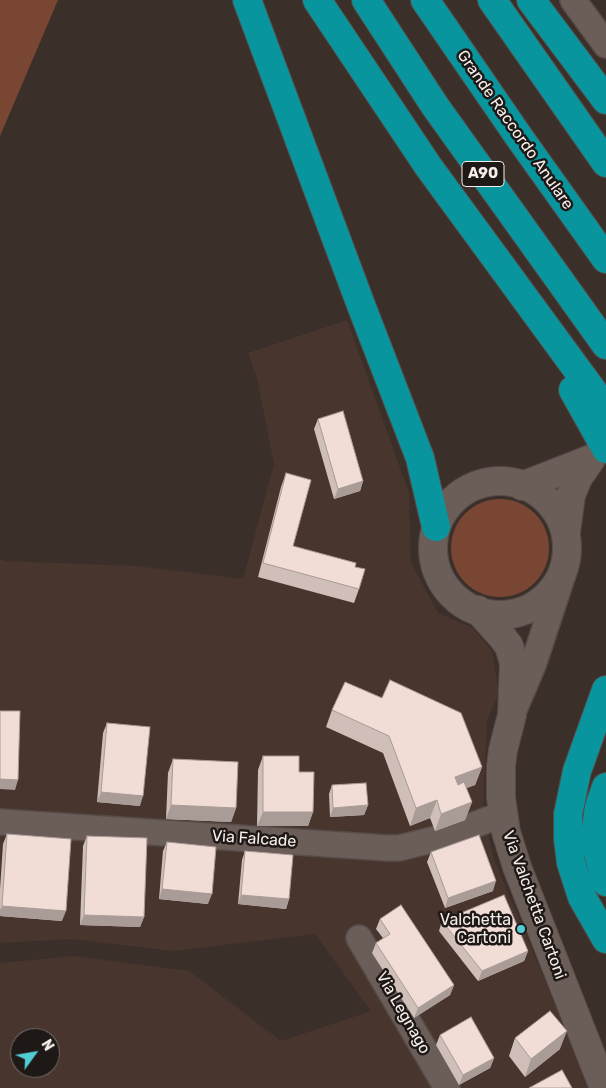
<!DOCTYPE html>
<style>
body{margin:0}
#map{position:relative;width:606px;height:1088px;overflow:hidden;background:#3b2f2a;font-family:Rubik,sans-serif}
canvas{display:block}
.north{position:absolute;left:10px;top:1028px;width:50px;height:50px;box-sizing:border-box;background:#1e1816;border:1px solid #746e6b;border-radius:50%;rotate:58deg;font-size:14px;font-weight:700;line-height:20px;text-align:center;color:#f6eeeb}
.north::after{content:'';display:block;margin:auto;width:18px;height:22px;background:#51ccd5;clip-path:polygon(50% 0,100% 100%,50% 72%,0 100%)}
</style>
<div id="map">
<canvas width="606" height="1088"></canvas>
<div class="north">N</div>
</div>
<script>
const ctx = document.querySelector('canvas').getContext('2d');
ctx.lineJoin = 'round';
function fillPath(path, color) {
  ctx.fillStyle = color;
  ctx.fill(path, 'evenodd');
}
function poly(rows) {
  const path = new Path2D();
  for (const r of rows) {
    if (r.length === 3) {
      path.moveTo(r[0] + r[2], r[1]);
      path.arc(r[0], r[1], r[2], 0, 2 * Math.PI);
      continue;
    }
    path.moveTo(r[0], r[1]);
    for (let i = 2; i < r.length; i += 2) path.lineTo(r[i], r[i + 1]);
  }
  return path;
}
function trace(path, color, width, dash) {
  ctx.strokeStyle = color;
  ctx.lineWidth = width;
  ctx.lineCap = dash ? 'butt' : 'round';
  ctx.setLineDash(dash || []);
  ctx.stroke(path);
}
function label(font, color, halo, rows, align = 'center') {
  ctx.font = font + ' Rubik,sans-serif';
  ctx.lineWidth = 5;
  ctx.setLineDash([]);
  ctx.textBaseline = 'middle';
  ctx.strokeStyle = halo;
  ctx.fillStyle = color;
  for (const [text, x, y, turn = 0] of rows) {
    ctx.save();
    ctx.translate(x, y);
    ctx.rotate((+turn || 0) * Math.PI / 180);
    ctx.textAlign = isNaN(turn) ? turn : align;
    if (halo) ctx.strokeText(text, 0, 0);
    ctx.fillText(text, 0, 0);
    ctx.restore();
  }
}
const built = poly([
 [347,320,409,493,411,563,438,613,473,628,492,651,499,693,487,721,483,812,494,859,590,1088,0,1088,0,963,74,956,189,971,281,1041,371,1011,315,934,173,951,71,939,0,943,0,559,5,561,136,566,243,579,274,464,257,378,248,353],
 [20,1038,50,1038,50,1068,20,1068]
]);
const green = poly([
 [0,0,58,0,0,136],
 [500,548,49]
]);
const street = poly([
 [573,0,606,45],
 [513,712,533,665,563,574],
 [0,822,387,848,399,848,440,838,503,814],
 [359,938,447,1088]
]);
const secondary = poly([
 [500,548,67],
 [522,486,591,459],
 [566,532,571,495,578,478,591,459],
 [478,610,503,638,509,646,514,663,512,715,503,750,501,766,501,798,506,832,517,867,604,1088]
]);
const highway = poly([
 [247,0,361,305,420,458,436,527],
 [317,0,428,166,606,409],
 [366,0,435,106,606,345],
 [425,0,519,137,606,259],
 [492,0,606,163],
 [531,0,606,100],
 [573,390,606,449],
 [606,690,577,771,568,814,568,839,571,863,582,897,606,939],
 [606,787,599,807,596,828,596,845,606,882]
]);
const wall = poly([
 [318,419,363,481,360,491,334,499,314,429],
 [286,473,293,546,355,567,359,589,354,603,258,577,281,487],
 [332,710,482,767,475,785,466,788,472,802,465,820,435,831,430,818,410,826,383,753,326,727],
 [107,723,140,806,97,802,103,733],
 [263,756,299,772,313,812,308,826,257,826,258,770],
 [173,759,236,808,231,822,166,819,168,773],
 [332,785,368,805,364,815,330,817,329,794],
 [7,834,62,921,0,916,0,889,3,844],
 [87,836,144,917,140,927,80,925,83,846],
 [167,842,208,904,159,899,163,851],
 [245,851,289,899,286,909,238,904,242,860],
 [431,852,493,891,445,908,427,862],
 [380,919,454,985,450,995,414,1018,372,953,376,943,383,938,376,929],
 [442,921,528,951,524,961,478,981,439,931],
 [440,1035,494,1058,490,1068,459,1085,436,1045],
 [515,1038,560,1049,525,1077,509,1056]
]);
const shadedWall = poly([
 [363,481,360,491,334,499,338,489],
 [482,767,475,785,449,795,455,777],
 [0,779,18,780,15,790,0,789],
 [101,792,143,796,140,806,97,802],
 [437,800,430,818,410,826,416,808],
 [472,802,465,820,435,831,441,814],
 [171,805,236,808,231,822,166,819],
 [368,805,364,815,330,817,333,808],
 [263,812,313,812,308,826,257,826],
 [496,881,493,891,445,908,448,898],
 [162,889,212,894,208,904,159,899],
 [241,895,289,899,286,909,238,904],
 [2,906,66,911,62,921,0,916,0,910],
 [84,915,144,917,140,927,80,925],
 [528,951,524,961,478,981,482,971],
 [454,985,450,995,414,1018,418,1008],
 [567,1031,560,1049,525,1077,531,1059],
 [494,1058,490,1068,459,1085,463,1075]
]);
const building = poly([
 [343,411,363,481,338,489,318,419,343,411],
 [286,473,311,480,293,546,356,563,355,567,365,569,359,589,263,563,286,473],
 [390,680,461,713,482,767,455,777,458,785,464,782,472,802,441,814,437,800,416,808,389,736,332,710,345,682,382,698,390,680],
 [0,711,20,711,18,780,0,779,0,711],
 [107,723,150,727,143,796,101,792,107,723],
 [263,756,299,756,299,772,314,772,313,812,263,812,263,756],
 [173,759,238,762,236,808,171,805,173,759],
 [366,783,368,805,333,808,332,785,366,783],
 [7,834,71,839,66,911,2,906,7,834],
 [479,835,496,881,448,898,431,852,479,835],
 [87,836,147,838,144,917,84,915,87,836],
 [167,842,216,847,212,894,162,889,167,842],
 [245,851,293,855,289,899,241,895,245,851],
 [504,895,528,951,482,971,442,921,504,895],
 [401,905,454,985,418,1008,376,943,390,934,380,919,401,905],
 [550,1011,567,1031,531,1059,515,1038,550,1011],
 [471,1017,494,1058,463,1075,440,1035,471,1017],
 [562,1070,572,1088,529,1088,562,1070]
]);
const markers = [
 [521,929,5,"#51ccd5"]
];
const shields = [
 [483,174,42]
];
const shieldNames = [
 ["A90",483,174]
];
const streetNames = [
 ["Grande Raccordo Anulare",515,130,55],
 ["Via Falcade",254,839,4],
 ["Via Valchetta Cartoni",534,905,70],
 ["Via Legnago",403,1013,60]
];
const poiNames = [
 ["Valchetta",511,920],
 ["Cartoni",511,938]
];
fillPath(built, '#48352e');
fillPath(green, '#794634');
trace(street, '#554b47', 28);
trace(secondary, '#554b47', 30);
trace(highway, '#554b47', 30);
trace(street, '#6b5d58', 25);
trace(secondary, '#6b5d58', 28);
trace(highway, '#09959d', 28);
fillPath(wall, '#d0beb8');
fillPath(shadedWall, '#a99b96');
fillPath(building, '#f2ddd6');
trace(building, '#a99b96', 1);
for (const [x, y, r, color] of markers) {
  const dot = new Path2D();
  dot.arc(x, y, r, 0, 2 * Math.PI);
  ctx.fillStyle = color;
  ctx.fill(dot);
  trace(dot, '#1e1816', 2);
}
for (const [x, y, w] of shields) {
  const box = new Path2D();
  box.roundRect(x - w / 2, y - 12.5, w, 25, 4);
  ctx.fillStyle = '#1e1816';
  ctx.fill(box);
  trace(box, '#f6eeeb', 1);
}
label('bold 15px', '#f6eeeb', null, shieldNames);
label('16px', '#f6eeeb', '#1e1816', streetNames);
label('16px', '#f6eeeb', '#1e1816', poiNames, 'right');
</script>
